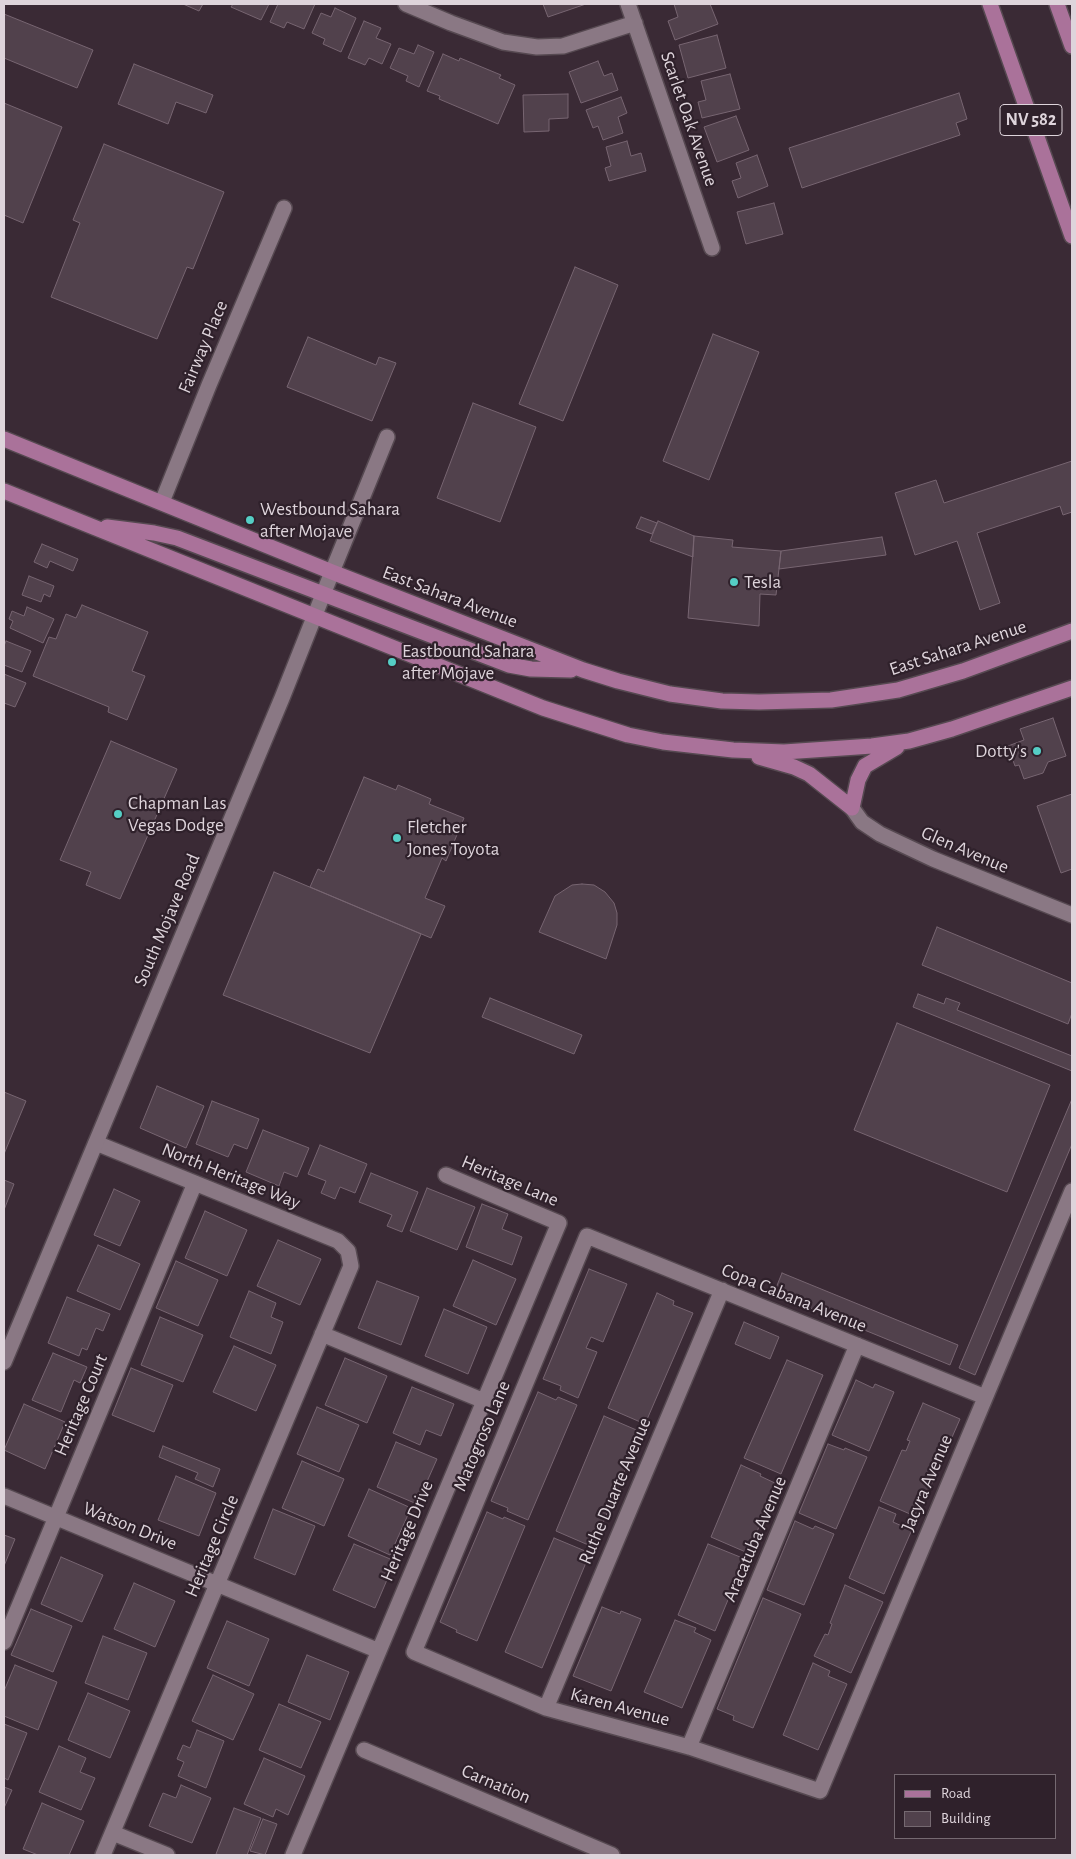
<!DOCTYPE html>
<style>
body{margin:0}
#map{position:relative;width:1076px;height:1859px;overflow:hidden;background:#3a2a35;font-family:"Alegreya Sans",sans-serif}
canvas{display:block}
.frame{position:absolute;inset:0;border:5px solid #ded4db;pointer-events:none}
.legend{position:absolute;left:894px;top:1774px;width:162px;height:65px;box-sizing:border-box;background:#2f212b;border:1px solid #756971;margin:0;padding:6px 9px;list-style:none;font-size:15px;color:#ded4db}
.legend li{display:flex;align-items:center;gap:10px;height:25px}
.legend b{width:25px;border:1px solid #756971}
</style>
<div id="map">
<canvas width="1076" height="1859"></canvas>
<div class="frame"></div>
<ul class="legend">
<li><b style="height:6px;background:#aa729a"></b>Road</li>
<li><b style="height:14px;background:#51414c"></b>Building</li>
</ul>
</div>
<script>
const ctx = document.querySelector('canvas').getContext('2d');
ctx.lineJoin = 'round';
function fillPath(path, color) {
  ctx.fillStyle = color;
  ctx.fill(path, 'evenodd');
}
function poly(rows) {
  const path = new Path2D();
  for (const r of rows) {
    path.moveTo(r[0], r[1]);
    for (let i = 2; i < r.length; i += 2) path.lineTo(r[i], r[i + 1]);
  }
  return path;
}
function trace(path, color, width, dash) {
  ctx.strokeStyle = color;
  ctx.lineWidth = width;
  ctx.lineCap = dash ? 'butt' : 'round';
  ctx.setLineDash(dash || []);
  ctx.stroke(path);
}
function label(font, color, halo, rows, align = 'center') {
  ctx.font = font + ' "Alegreya Sans",sans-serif';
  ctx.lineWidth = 4.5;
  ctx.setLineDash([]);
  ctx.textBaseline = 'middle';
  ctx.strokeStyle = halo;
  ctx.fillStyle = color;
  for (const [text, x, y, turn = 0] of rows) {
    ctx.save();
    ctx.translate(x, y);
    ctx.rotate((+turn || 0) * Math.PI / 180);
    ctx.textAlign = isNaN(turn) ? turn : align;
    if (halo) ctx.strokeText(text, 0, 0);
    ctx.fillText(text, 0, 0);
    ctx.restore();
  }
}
const building = poly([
 [183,4,203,4,199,11,183,4],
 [233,4,269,4,261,20,231,7,233,4],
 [278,4,315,4,304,29,287,22,284,28,270,22,278,4],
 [543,4,586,4,548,17,543,4],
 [674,4,710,4,718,24,675,40,668,21,678,17,674,4],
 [335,8,356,18,341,52,323,44,325,39,312,33,321,13,331,17,335,8],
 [4,14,93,50,77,88,4,58,4,14],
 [364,21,381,28,376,38,391,44,382,64,369,58,365,65,348,58,364,21],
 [717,35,726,68,688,78,679,45,717,35],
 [418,45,434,52,419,87,406,81,408,76,390,68,399,48,414,54,418,45],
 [443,54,459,61,460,58,501,75,499,78,515,85,498,124,439,99,440,96,427,91,443,54],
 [598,61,604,76,612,73,618,90,581,103,569,72,598,61],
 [134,64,213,95,206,113,176,102,168,124,118,104,134,64],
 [730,74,740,109,702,118,698,102,706,100,701,81,730,74],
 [959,93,967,119,956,123,960,135,802,188,789,148,959,93],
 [568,94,568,118,549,119,549,131,524,132,523,95,568,94],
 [621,97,627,113,618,117,623,133,603,140,598,126,593,128,586,110,621,97],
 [4,103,62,127,23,223,4,215,4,103],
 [736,116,749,150,717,162,704,127,736,116],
 [627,141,631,156,641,153,646,171,609,181,605,168,611,166,606,147,627,141],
 [104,144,224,192,193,269,187,267,157,339,51,297,80,223,73,220,104,144],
 [757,155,768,186,738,198,732,181,741,178,736,163,757,155],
 [774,203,783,234,746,244,737,212,774,203],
 [575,267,618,285,563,421,519,404,575,267],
 [713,334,759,352,709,480,663,461,713,334],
 [308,337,376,365,379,357,396,363,372,421,287,387,308,337],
 [473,403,536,427,500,522,437,498,473,403],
 [1072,461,1072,512,1063,515,1060,506,977,533,1000,603,980,610,957,541,915,555,895,493,936,480,944,503,1072,461],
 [641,517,657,523,652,534,636,528,641,517],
 [658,521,694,536,693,557,650,541,658,521],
 [694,536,733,540,732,547,781,551,776,595,760,594,759,626,688,618,694,536],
 [882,537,886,555,779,569,781,551,882,537],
 [42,544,78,559,73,571,50,561,47,568,34,562,42,544],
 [29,576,54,586,50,597,44,594,41,602,22,595,29,576],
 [82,605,148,632,132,671,145,676,127,720,108,712,109,707,33,676,49,637,56,639,66,614,76,618,82,605],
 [27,607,54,619,43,643,10,628,13,621,9,619,12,611,24,616,27,607],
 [6,641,31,651,22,672,4,665,4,646,6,641],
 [4,674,26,683,15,707,4,703,4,674],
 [1053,718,1066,756,1048,762,1043,773,1024,779,1019,765,1015,766,1008,746,1024,740,1020,729,1053,718],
 [111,741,177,769,120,899,86,885,91,872,60,860,111,741],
 [364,777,396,790,398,785,431,799,429,804,464,818,446,861,442,858,425,898,445,906,431,938,310,887,318,869,324,872,364,777],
 [1072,794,1072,869,1061,873,1037,806,1072,794],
 [274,872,421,934,370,1053,223,995,274,872],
 [582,884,594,885,605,892,614,903,617,913,617,925,606,959,539,932,555,896,572,885,582,884],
 [937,927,1072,983,1072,1013,1068,1024,922,965,937,927],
 [918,994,944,1004,946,998,960,1003,957,1010,1072,1056,1072,1071,913,1007,918,994],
 [490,998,582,1035,574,1054,482,1017,490,998],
 [897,1023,1050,1085,1007,1192,854,1130,897,1023],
 [157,1086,204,1106,186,1148,140,1128,157,1086],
 [4,1092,26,1101,4,1154,4,1092],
 [1072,1099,1072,1144,975,1375,959,1368,1072,1099],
 [212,1101,259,1119,247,1149,234,1144,228,1157,196,1144,212,1101],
 [263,1130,309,1148,297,1177,284,1172,279,1186,246,1172,263,1130],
 [320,1145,367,1164,355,1193,340,1187,335,1199,321,1193,326,1181,308,1174,320,1145],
 [371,1173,418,1192,402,1232,387,1226,392,1215,359,1202,371,1173],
 [4,1180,14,1184,4,1210,4,1180],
 [427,1188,475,1207,457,1250,410,1231,427,1188],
 [114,1189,140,1201,120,1246,94,1235,114,1189],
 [482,1204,508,1214,502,1229,522,1237,512,1265,466,1247,482,1204],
 [205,1211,247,1230,227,1276,185,1258,205,1211],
 [278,1240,321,1259,300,1305,257,1286,278,1240],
 [98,1245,140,1264,120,1310,77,1291,98,1245],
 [473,1260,516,1279,496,1325,453,1306,473,1260],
 [176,1261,218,1280,198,1326,156,1308,176,1261],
 [589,1269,627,1284,603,1342,591,1337,586,1348,597,1352,578,1398,560,1390,561,1386,543,1379,589,1269],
 [782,1273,958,1345,950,1365,774,1293,782,1273],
 [377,1281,419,1297,401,1345,358,1328,377,1281],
 [249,1291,276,1303,271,1317,283,1322,271,1354,230,1337,249,1291],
 [657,1293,674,1301,673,1305,693,1313,645,1424,608,1408,657,1293],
 [67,1297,110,1314,103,1331,96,1328,87,1350,82,1348,79,1356,48,1343,67,1297],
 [444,1309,487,1327,468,1374,425,1356,444,1309],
 [160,1317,203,1335,183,1382,141,1365,160,1317],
 [744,1322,779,1337,770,1359,735,1344,744,1322],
 [234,1346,276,1365,256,1411,213,1392,234,1346],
 [53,1353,87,1367,80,1383,74,1380,61,1412,32,1400,53,1353],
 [345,1358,387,1376,367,1423,325,1405,345,1358],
 [787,1360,823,1375,781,1474,744,1458,787,1360],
 [131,1368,173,1385,154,1432,112,1415,131,1368],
 [856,1380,873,1388,875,1384,894,1392,869,1451,832,1435,856,1380],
 [412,1387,454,1404,441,1436,426,1430,420,1445,393,1433,412,1387],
 [538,1392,556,1400,558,1397,577,1405,528,1520,507,1511,508,1508,491,1501,538,1392],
 [923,1403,960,1419,917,1517,880,1501,902,1450,906,1451,910,1441,907,1440,923,1403],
 [24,1404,65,1422,45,1469,4,1450,24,1404],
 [317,1407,359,1425,339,1472,297,1454,317,1407],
 [604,1416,641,1432,593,1547,556,1531,604,1416],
 [396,1442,437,1459,417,1504,377,1487,396,1442],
 [828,1444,844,1450,845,1448,867,1457,836,1529,799,1513,828,1444],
 [163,1446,220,1469,213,1487,195,1479,198,1473,159,1457,163,1446],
 [302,1461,344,1479,324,1526,282,1508,302,1461],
 [741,1465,761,1474,760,1476,777,1484,748,1553,711,1537,741,1465],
 [176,1476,216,1493,199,1536,158,1520,176,1476],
 [369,1489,411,1508,390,1555,348,1536,369,1489],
 [879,1507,896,1514,893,1522,904,1527,906,1522,914,1525,884,1594,849,1578,879,1507],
 [273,1509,315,1526,295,1575,254,1558,273,1509],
 [487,1512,503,1519,504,1517,525,1526,477,1641,456,1632,457,1630,440,1622,487,1512],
 [795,1521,813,1529,815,1526,834,1534,804,1605,767,1590,795,1521],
 [4,1535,15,1539,4,1566,4,1535],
 [554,1538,590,1553,542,1668,505,1652,554,1538],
 [354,1544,395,1561,375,1608,333,1590,354,1544],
 [708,1544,745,1559,715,1631,678,1615,708,1544],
 [61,1557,103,1575,82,1622,41,1604,61,1557],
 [134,1583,175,1601,155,1647,114,1629,134,1583],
 [845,1585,883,1602,851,1673,814,1656,825,1634,828,1635,832,1624,830,1623,845,1585],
 [763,1598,801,1614,753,1728,733,1720,734,1716,717,1709,763,1598],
 [602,1607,620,1614,621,1611,641,1619,611,1691,573,1676,602,1607],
 [31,1609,72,1626,53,1672,11,1655,31,1609],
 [675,1620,696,1628,694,1632,711,1640,682,1708,644,1692,675,1620],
 [227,1621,269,1639,249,1686,207,1668,227,1621],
 [103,1636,147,1653,128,1700,85,1683,103,1636],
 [307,1655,349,1672,330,1720,288,1702,307,1655],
 [813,1663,830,1671,828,1676,847,1684,818,1750,783,1735,813,1663],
 [15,1665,57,1682,38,1730,4,1716,4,1691,15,1665],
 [213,1675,254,1694,233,1740,192,1721,213,1675],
 [88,1693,130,1711,110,1758,68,1740,88,1693],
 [279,1704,321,1722,301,1768,259,1750,279,1704],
 [4,1724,27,1733,8,1780,4,1778,4,1724],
 [197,1730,224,1741,206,1788,178,1776,184,1762,177,1759,183,1745,190,1748,197,1730],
 [59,1746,86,1758,80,1772,95,1778,81,1810,39,1792,59,1746],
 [264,1758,305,1776,288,1815,276,1809,273,1817,244,1804,264,1758],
 [181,1785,211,1798,192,1843,149,1826,163,1793,176,1798,181,1785],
 [4,1787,12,1790,4,1808,4,1787],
 [42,1803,84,1821,69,1855,38,1855,23,1849,42,1803],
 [234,1808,261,1818,247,1855,220,1855,216,1854,234,1808],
 [263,1819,277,1824,265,1855,250,1851,263,1819]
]);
const minor = poly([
 [406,4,451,23,503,42,537,47,563,46,635,23],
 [628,4,712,248],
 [162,502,209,385,284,208],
 [332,572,387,437],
 [852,808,862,822,880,834,933,859,1072,915],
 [96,1143,338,1241,348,1251,351,1266,103,1855],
 [322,1334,484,1401],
 [985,1397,587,1236,414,1652,546,1708,689,1747,820,1791,1072,1191],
 [4,1496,379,1651],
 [4,1642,195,1183],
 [546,1708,722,1290],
 [689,1747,857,1345],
 [364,1750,612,1855],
 [113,1833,167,1855],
 [293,1855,559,1223,446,1175]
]);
const tertiary = poly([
 [4,1362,282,698,332,572]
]);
const primary = poly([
 [990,4,1072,236],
 [1057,4,1072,46],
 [4,439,332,572,583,670,618,681,670,694,722,701,759,702,831,700,898,690,963,671,1072,631],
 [4,491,543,708,628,735,663,742,733,750,784,752,872,746,909,741,952,729,1072,688],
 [107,527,154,533,177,538,509,665,531,669,571,670],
 [759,757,794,767,809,774,852,808,858,780,865,766,897,747]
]);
const markers = [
 [250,520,5,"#55cec5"],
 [734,582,5,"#55cec5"],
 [392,662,5,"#55cec5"],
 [1037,751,5,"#55cec5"],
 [118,814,5,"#55cec5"],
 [397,838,5,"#55cec5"]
];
const shields = [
 [1031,120,62]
];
const shieldNames = [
 ["NV 582",1031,120]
];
const streetNames = [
 ["Scarlet Oak Avenue",689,119,71],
 ["Fairway Place",203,347,-67],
 ["East Sahara Avenue",450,597,21],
 ["East Sahara Avenue",958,648,-18],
 ["Glen Avenue",965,850,23],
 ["South Mojave Road",167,920,-67],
 ["North Heritage Way",231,1176,22],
 ["Heritage Lane",510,1181,23],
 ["Copa Cabana Avenue",794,1298,22],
 ["Heritage Court",81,1405,-67],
 ["Matogroso Lane",482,1436,-67],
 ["Jacyra Avenue",927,1483,-67],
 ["Ruthe Duarte Avenue",615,1491,-67],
 ["Watson Drive",130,1526,22],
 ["Heritage Drive",407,1531,-67],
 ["Aracatuba Avenue",755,1539,-67],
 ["Heritage Circle",212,1546,-67],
 ["Karen Avenue",620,1707,15],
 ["Carnation",496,1784,23]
];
const poiNames = [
 ["Westbound Sahara",260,509],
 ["after Mojave",260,531],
 ["Tesla",744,582],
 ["Eastbound Sahara",402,651],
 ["after Mojave",402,673],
 ["Dotty's",1027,751,"right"],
 ["Chapman Las",128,803],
 ["Vegas Dodge",128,825],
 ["Fletcher",407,827],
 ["Jones Toyota",407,849]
];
fillPath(building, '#51414c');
trace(building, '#776571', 1);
trace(minor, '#564951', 18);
trace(tertiary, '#564951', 18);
trace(primary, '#564951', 18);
trace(minor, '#8a7884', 15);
trace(tertiary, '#8a7884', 15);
trace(primary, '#aa729a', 15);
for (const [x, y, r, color] of markers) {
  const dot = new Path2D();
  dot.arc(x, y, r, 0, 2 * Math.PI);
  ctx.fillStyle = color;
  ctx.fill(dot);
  trace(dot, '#2f212b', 2);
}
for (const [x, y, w] of shields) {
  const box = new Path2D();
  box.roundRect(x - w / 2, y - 15.5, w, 31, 4);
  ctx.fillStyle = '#2f212b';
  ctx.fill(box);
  trace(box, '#ded4db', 1);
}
label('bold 18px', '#ded4db', null, shieldNames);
label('19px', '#ded4db', '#2f212b', streetNames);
label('19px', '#ded4db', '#2f212b', poiNames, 'left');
</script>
